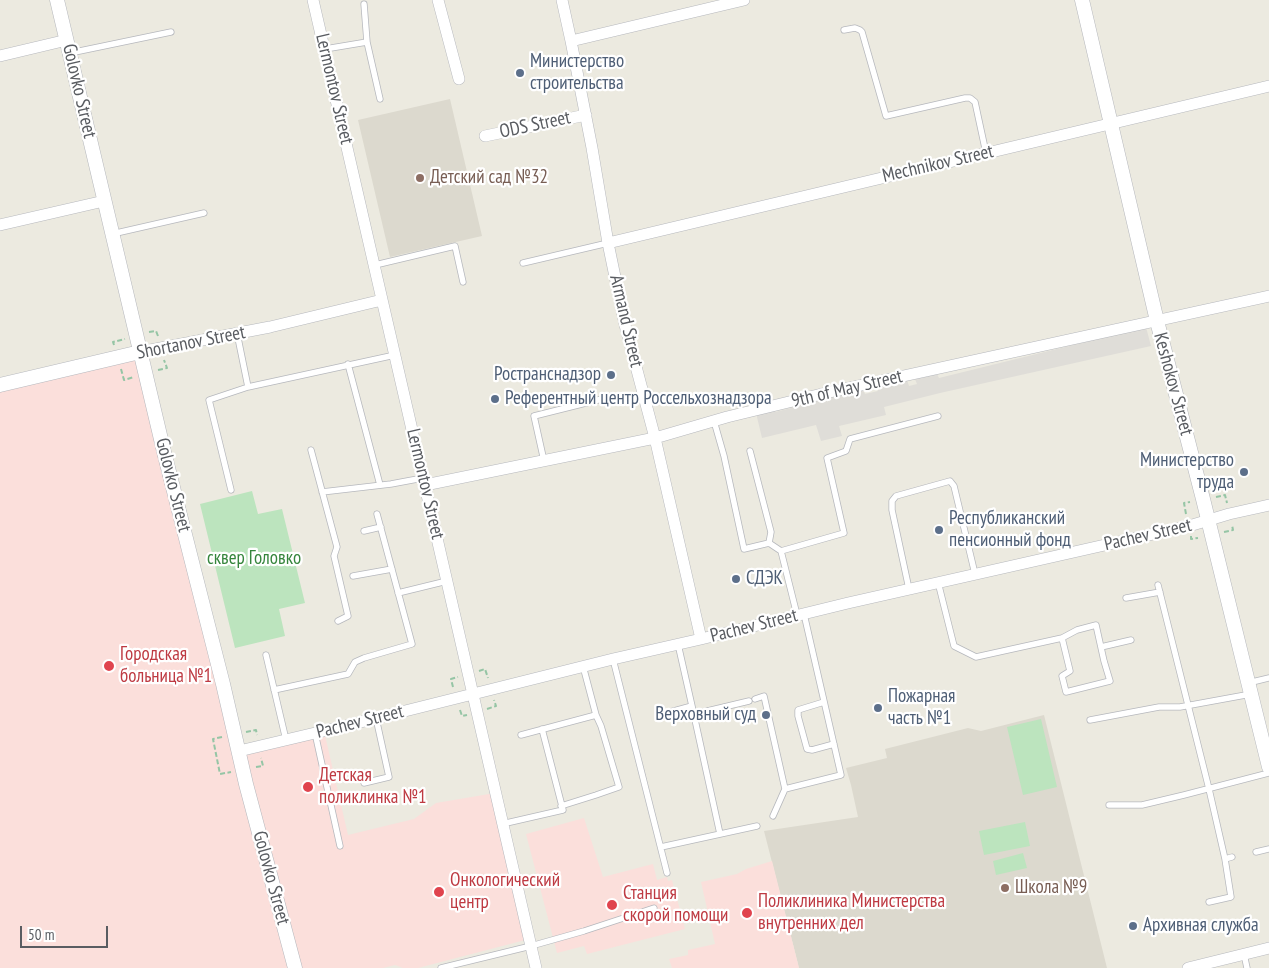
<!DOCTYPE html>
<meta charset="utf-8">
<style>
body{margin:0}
#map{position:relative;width:1269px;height:968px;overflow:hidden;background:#eceae0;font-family:"PT Sans Narrow",sans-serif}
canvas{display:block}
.scale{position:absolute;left:20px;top:926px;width:88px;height:22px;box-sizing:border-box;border:2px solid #595c61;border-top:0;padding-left:6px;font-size:15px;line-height:18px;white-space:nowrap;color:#595c61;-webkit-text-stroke:4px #fff;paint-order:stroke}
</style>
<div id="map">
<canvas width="1269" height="968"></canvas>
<div class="scale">50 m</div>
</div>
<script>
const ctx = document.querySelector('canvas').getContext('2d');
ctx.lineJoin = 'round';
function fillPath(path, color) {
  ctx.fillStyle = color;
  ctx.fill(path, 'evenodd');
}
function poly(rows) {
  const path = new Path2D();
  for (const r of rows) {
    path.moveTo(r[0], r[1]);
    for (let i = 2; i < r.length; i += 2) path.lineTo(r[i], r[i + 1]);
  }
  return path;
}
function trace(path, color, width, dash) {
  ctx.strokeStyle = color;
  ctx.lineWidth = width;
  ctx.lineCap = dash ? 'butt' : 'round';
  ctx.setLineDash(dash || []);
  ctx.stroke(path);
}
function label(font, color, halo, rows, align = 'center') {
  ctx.font = font + ' "PT Sans Narrow",sans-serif';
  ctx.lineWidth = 4.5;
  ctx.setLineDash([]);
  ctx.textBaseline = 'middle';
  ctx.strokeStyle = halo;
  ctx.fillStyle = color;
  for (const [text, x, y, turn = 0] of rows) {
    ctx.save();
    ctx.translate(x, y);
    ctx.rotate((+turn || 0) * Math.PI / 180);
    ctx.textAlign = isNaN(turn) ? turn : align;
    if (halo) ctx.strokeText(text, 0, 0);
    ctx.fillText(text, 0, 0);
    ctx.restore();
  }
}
const industrial = poly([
 [1146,327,1151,346,940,393,884,407,886,415,839,426,842,436,821,441,816,425,762,438,756,413,774,410,775,412,863,390,865,394,878,391,877,387,907,380,909,386,917,384,915,379,937,374,939,378]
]);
const education = poly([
 [450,99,482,236,390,257,358,120],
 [1044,715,1107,968,799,968,764,831,858,817,851,785,846,768,887,758,885,749,968,728,981,731]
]);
const medical = poly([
 [140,352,239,751,324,731,348,835,414,819,436,803,495,793,529,939,418,968,403,968,395,965,383,968,0,968,0,385],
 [584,818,603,877,653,864,657,880,667,877,668,881,672,880,685,929,587,954,584,946,557,953,526,834],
 [772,861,799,968,672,968,669,959,688,955,688,950,715,944,701,882,737,874,746,869]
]);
const green = poly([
 [252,491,258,514,282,509,305,603,279,609,285,636,235,648,200,504],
 [1041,719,1057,787,1023,795,1007,727],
 [1025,822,1030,846,984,855,979,831],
 [1023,853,1027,868,996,875,993,861]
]);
const path = poly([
 [149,332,156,331,158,336],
 [114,345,113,342,125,339],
 [121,369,124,380,134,377],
 [158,370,167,368,164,360],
 [1216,497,1225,495,1227,503],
 [1186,514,1184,503,1190,502],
 [1224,532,1233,530,1232,525],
 [1191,536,1191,539,1198,538],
 [479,671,485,669,488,678],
 [453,687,451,679,458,677],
 [487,709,496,706,494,700],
 [460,710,462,716,467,715],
 [246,732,256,730,257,735],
 [222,737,213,739,220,774,231,772],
 [256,767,263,766,261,758]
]);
const service = poly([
 [844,30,855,28,860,30,862,32,886,116,965,98,970,98,975,102,986,153],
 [367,42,380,99],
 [325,49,367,42,364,4],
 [70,53,171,32],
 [112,234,204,213],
 [523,263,608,243],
 [375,265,455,246,463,282],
 [237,333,248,387,395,355],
 [348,364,380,485],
 [714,421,724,456,744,549,769,543],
 [311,450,337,547,334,556,348,616,338,621],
 [750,451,771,532,769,543,781,551,797,615],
 [544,461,534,416,602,399],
 [231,490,209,400,248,387],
 [322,492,391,484,423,478],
 [364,531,381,527],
 [781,551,844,533,827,458,846,451,850,439,938,416],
 [353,576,392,569],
 [938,582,954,646,976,657,1062,638,1077,630,1096,625,1104,661,1110,681,1066,692,1062,676,1070,671,1062,638],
 [1158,585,1209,789,1225,859,1231,897,1209,902],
 [909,589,892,510,892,501,896,496,950,481,954,486,975,574],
 [398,593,447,581],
 [1126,598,1160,592],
 [1101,647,1131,640],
 [266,655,286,740],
 [613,659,667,873],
 [1248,683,1269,678],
 [274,690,348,674,355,662,364,658,412,644,377,514],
 [755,699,764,696,785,789],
 [824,702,798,710,798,716,807,749,812,750,834,744],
 [692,706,720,834],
 [670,712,692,706,678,644],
 [703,712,749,701],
 [1090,720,1159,707,1180,707,1251,694],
 [315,733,340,846],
 [521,735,596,715,583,666],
 [364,783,389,777,376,718],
 [1109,805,1142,805,1184,795,1269,773],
 [561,806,596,795,619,787,601,726,596,715],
 [773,816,785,789,841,775,804,614],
 [502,824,563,810,542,729],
 [661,847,757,826],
 [1256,852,1269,849],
 [1225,859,1232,857],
 [1244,954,1247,968],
 [441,968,531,946,584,931,654,908]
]);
const minor = poly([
 [313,0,536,968],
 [438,0,459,79],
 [562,0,571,41,592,148,608,243,625,325,655,438,701,639],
 [571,41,744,0],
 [0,56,67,40],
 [485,136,586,115],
 [0,225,104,201],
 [608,243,1269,86],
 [140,352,270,327,382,300],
 [425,485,655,438,727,417,830,392,1269,296],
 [239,751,349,725,613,659,701,639,848,603,1189,526,1229,514,1269,505],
 [1188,968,1269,948]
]);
const tertiary = poly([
 [57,0,164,452,223,684,246,784,295,968],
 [1082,0,1157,321,1203,499,1269,767],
 [0,385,140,352]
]);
const markers = [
 [520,73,5,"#5c6f8a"],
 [420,178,5,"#8d6e63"],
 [611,375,5,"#5c6f8a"],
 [495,399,5,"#5c6f8a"],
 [1244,472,5,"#5c6f8a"],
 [939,530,5,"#5c6f8a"],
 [736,579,5,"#5c6f8a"],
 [109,666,6,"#e0444e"],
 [878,708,5,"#5c6f8a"],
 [766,715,5,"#5c6f8a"],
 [308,787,6,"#e0444e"],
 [1005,888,5,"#8d6e63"],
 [439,892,6,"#e0444e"],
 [612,905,6,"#e0444e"],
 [747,913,6,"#e0444e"],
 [1133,926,5,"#5c6f8a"]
];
const serviceNames = [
 ["Министерство",530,62],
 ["строительства",530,84],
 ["Ространснадзор",601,375,"right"],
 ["Референтный центр Россельхознадзора",505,399],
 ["Министерство",1234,461,"right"],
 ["труда",1234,483,"right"],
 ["Республиканский",949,519],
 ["пенсионный фонд",949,541],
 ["СДЭК",746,579],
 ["Пожарная",888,697],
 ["часть №1",888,719],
 ["Верховный суд",756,715,"right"],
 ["Архивная служба",1143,926]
];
const streetNames = [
 ["Lermontov Street",334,89,77],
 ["Golovko Street",79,91,77],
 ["ODS Street",535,125,-12],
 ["Mechnikov Street",938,164,-13],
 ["Armand Street",626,321,77],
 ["Shortanov Street",191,343,-11],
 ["Keshokov Street",1173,384,75],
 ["9th of May Street",847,389,-13],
 ["Lermontov Street",425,484,77],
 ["Golovko Street",173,485,76],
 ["Pachev Street",1148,535,-13],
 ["Pachev Street",754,626,-14],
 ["Pachev Street",360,722,-14],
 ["Golovko Street",271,878,75]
];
const educationNames = [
 ["Детский сад №32",430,178],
 ["Школа №9",1015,888]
];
const parkNames = [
 ["сквер Головко",254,559]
];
const healthNames = [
 ["Городская",120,655],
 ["больница №1",120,677],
 ["Детская",319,776],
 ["поликлинка №1",319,798],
 ["Онкологический",450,881],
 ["центр",450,903],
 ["Станция",623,894],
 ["скорой помощи",623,916],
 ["Поликлиника Министерства",758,902],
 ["внутренних дел",758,924]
];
fillPath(industrial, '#dfddd8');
fillPath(education, '#dcd9ce');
fillPath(medical, '#fbdfdb');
fillPath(green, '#bce4be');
trace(service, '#b6b8bd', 7);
trace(minor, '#b6b8bd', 12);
trace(tertiary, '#b6b8bd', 15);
trace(path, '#95c5a5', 2, [5, 2.5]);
trace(service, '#fff', 5.5);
trace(minor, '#fff', 11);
trace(tertiary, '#fff', 14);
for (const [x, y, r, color] of markers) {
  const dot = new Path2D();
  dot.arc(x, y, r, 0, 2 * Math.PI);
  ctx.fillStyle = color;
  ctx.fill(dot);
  trace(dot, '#fff', 2);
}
label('19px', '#4e5e75', '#fff', serviceNames, 'left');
label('19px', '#595c61', '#fff', streetNames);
label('19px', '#785e54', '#fff', educationNames, 'left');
label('19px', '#35853c', '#fff', parkNames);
label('19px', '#be3a42', '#fff', healthNames, 'left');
</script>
